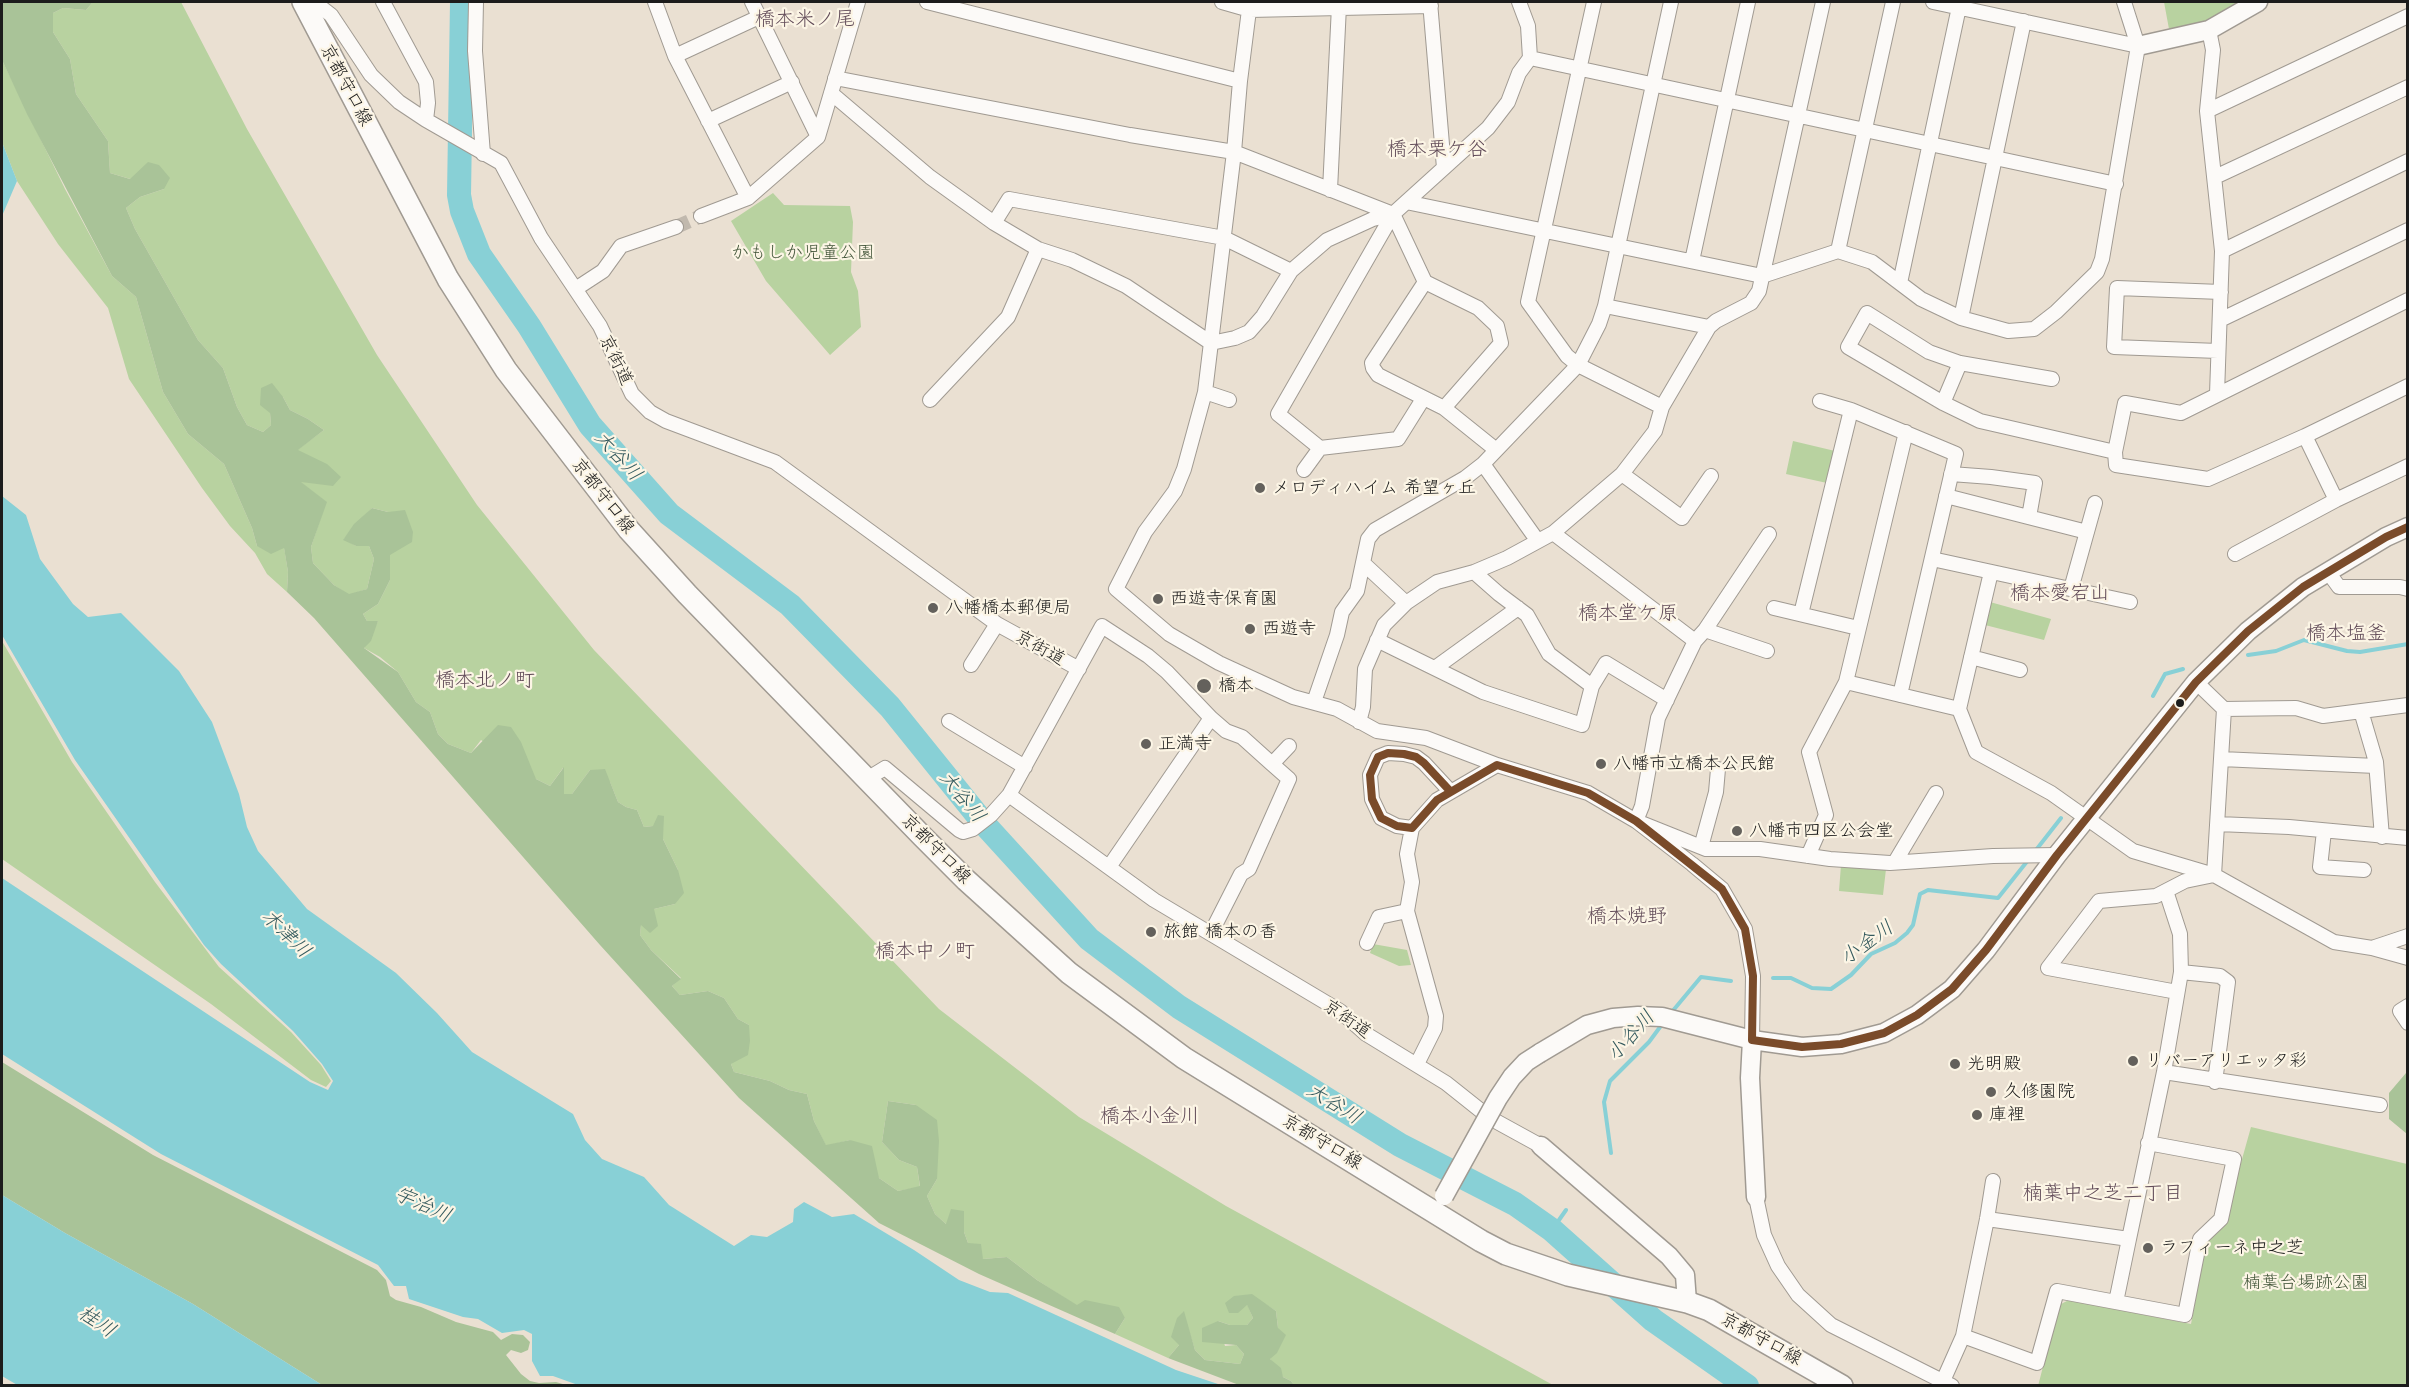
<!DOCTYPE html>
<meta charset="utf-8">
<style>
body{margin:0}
#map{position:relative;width:2409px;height:1387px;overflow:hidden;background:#eae0d2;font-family:"Comic Neue",sans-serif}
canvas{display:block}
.frame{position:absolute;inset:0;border:3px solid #1c1c1c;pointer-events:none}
</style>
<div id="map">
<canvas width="2409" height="1387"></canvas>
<div class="frame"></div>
</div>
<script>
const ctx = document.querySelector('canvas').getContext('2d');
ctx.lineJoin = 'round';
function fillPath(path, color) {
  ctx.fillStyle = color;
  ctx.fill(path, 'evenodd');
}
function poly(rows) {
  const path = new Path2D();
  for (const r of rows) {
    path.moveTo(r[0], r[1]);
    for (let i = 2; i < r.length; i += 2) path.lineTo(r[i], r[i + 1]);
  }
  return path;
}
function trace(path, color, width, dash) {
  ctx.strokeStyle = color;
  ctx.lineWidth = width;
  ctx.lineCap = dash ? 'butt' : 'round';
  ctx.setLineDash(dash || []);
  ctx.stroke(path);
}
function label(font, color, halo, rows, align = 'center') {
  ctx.font = font + ' "Comic Neue","Klee One",sans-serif';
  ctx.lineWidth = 4.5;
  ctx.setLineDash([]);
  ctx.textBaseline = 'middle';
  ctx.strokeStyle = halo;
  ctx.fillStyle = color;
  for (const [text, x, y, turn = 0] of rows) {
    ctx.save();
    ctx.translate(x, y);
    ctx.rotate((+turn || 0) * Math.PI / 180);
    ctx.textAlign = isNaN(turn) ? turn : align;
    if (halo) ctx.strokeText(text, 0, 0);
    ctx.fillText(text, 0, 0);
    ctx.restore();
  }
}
const green = poly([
 [93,2,181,2,247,129,377,355,477,505,594,650,939,1009,1079,1117,1226,1206,1553,1385,1294,1385,1291,1381,1283,1377,1270,1359,1278,1328,1276,1311,1265,1304,1247,1304,1253,1318,1247,1325,1230,1325,1218,1321,1225,1346,1236,1345,1244,1354,1240,1364,1205,1360,1195,1350,1183,1312,1179,1345,1168,1358,1115,1334,1125,1318,1077,1306,1037,1280,1007,1257,983,1259,968,1243,964,1232,946,1224,935,1214,927,1196,937,1179,916,1105,888,1101,882,1142,899,1160,917,1167,920,1187,898,1191,879,1178,850,1140,826,1146,814,1121,807,1094,789,1090,770,1081,734,1072,731,1064,749,1025,738,1019,724,998,708,991,680,995,672,986,681,978,651,950,640,935,641,925,654,909,675,904,678,870,663,839,653,826,644,827,637,810,626,807,618,802,610,782,590,770,572,794,564,794,563,768,550,786,536,779,481,740,471,753,448,744,438,734,430,712,416,702,398,672,380,657,364,648,378,621,367,621,363,614,378,604,390,580,388,512,372,508,344,539,356,546,369,546,374,559,367,589,349,595,334,585,313,563,311,547,326,502,300,482,312,482,297,450,324,430,308,419,290,410,283,397,270,413,271,425,263,432,247,425,237,407,223,368,198,340,135,229,126,208,140,197,164,189,110,173,108,141,76,94,70,59,53,32,53,13,63,8,86,10],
 [2164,2,2246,2,2209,22,2169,29],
 [2,60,65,189,112,276,136,297,163,392,188,434,224,464,252,528,257,546,284,547,288,572,287,592,267,574,255,553,230,526,202,488,129,379,108,308,58,244,17,181,2,142],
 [773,193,784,205,850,206,853,222,851,272,858,291,861,327,830,355,766,281,731,221],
 [1793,441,1835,451,1827,483,1786,474],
 [1990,602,2051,619,2044,640,1985,625],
 [2,641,72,762,155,882,219,967,291,1032,321,1065,331,1081,326,1087,311,1080,211,1004,2,859],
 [1841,865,1886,869,1883,895,1839,891],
 [1373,944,1407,950,1411,965,1399,966,1370,953],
 [2251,1127,2407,1164,2407,1385,2038,1386,2059,1305,2069,1300,2191,1324,2207,1240,2225,1220]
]);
const forest = poly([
 [2,2,93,2,86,10,63,8,53,13,53,32,70,59,76,94,108,141,110,173,130,179,148,162,159,165,170,178,164,189,140,197,126,208,135,229,198,340,223,368,237,407,247,425,263,432,271,425,270,413,260,405,261,388,272,383,283,397,290,410,308,419,324,430,298,450,327,464,341,477,333,486,301,482,327,502,311,547,313,563,334,585,349,594,367,589,374,559,369,546,356,546,343,540,354,524,372,508,388,512,405,510,413,532,412,542,390,555,390,580,378,604,363,614,367,621,378,621,371,641,364,648,398,672,416,702,430,712,438,734,448,744,471,753,498,725,511,727,521,742,536,779,550,786,564,767,564,794,572,794,590,770,605,769,618,802,626,807,637,810,644,827,653,826,658,815,664,816,663,839,678,870,684,893,675,904,654,909,658,926,650,933,641,925,640,935,651,950,681,979,672,986,680,995,708,991,724,998,738,1019,749,1025,750,1041,748,1055,731,1064,734,1072,770,1081,789,1090,807,1094,814,1121,826,1145,850,1140,872,1146,879,1178,898,1191,920,1186,917,1167,899,1160,882,1142,888,1101,916,1105,937,1120,939,1141,937,1179,927,1196,935,1214,946,1224,951,1209,964,1211,964,1232,968,1243,981,1244,983,1259,1007,1257,1037,1280,1077,1305,1085,1300,1119,1307,1125,1318,1115,1334,979,1274,879,1223,739,1098,600,945,314,618,287,592,288,572,284,548,271,554,257,546,252,528,224,464,188,434,163,392,136,297,112,276,27,114,2,60],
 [2,1062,153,1155,377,1270,386,1280,390,1296,396,1300,421,1307,456,1322,493,1332,501,1340,512,1334,523,1335,530,1342,528,1350,521,1353,511,1350,506,1355,521,1374,530,1381,539,1383,556,1382,566,1385,322,1385,193,1304,65,1233,2,1195],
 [2406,1073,2407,1073,2407,1134,2389,1119,2389,1093],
 [1252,1294,1276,1311,1278,1328,1286,1335,1277,1353,1270,1359,1281,1368,1283,1377,1291,1381,1294,1385,1239,1385,1168,1358,1179,1345,1171,1337,1177,1318,1184,1311,1195,1350,1205,1360,1240,1364,1244,1354,1236,1345,1202,1342,1202,1328,1218,1321,1230,1325,1247,1325,1253,1318,1247,1305,1238,1313,1229,1313,1225,1303,1234,1296]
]);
const water = poly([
 [2,142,17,181,2,216],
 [2,496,26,515,40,559,73,604,88,617,121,613,179,671,212,722,239,794,247,827,258,851,307,909,396,973,437,1013,472,1052,573,1114,585,1140,602,1159,644,1177,669,1205,734,1246,751,1235,767,1237,793,1222,794,1209,804,1202,832,1217,854,1214,914,1250,959,1280,990,1292,1008,1293,1176,1370,1221,1385,589,1386,578,1385,553,1376,540,1376,532,1361,532,1334,524,1330,502,1333,478,1319,463,1317,409,1299,406,1286,394,1286,378,1265,161,1154,2,1054,2,878,310,1082,328,1090,333,1081,322,1064,293,1031,221,964,204,945,75,760,2,635],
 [2,1195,65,1233,193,1304,322,1385,19,1386,7,1379,2,1376]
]);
const stream = poly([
 [2248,655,2276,651,2304,640,2347,651,2360,652,2408,644],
 [2153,696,2165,674,2183,669],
 [2036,850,2061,818],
 [1773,978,1791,978,1812,988,1831,989,1851,975,1871,954,1895,943,1907,933,1913,925,1920,894,1928,890,1998,898,2029,859],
 [1671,1013,1701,977,1731,981],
 [1611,1153,1604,1102,1610,1081,1649,1042,1663,1023],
 [1552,1230,1566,1210]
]);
const river = poly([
 [462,2,459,195,462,211,479,254,529,326,590,425,669,514,790,605,890,707,986,826,1089,939,1179,1007,1400,1145,1515,1204,1552,1230,1653,1320,1747,1386]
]);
const streetTunnel = poly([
 [676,227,701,216]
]);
const street = poly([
 [307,2,318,5,331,15,371,75,399,102,426,120],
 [383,2,426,82,428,103,426,120,501,163,541,238,600,326,632,394,650,412,666,421,775,462,997,624,1079,669],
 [476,2,475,51,483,154],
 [655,2,675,56,748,198],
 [752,2,818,137],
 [927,2,1240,81],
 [1222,2,1250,10,1431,6],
 [1250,2,1240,81,1234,152,1205,392,1184,469,1175,491,1145,532,1116,589,1169,634,1219,663,1293,697,1337,709,1377,731,1426,738,1497,765],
 [1430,2,1444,168],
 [1594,2,1528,302,1567,356,1578,365,1662,407],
 [1933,2,2138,46],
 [2209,30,2213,50,2207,111,2222,251,2217,394],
 [675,56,759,17],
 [1530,58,2116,184],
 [835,78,1130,135,1234,152,1393,214],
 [831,93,930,177,994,223,1038,249,1072,260,1126,286,1211,343,1235,338,1249,332,1263,316,1291,271,1327,240,1373,219,1393,214],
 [2207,111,2408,16],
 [708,121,792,82],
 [2215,177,2408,87],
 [1330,190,1339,6],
 [1406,202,1762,276,1838,251,1872,262,1921,299,1961,318,2008,331,2034,329,2056,312,2097,272,2102,259,2138,46,2124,2],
 [1393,214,1425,282,1372,363,1373,368,1378,375,1444,408,1495,449],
 [701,216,748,198,818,137,858,2],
 [994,223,1009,199,1224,238,1291,271],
 [1838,251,1893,2],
 [2222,251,2408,161],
 [1692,261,1748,2],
 [1425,282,1478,308,1497,326,1501,343,1444,408],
 [1900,283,1959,7],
 [577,288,603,271,621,246,676,227],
 [2408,300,2181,413,2125,403,2115,452,2116,465,2208,479,2305,436,2336,500,2408,466],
 [1605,306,1709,327],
 [1961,318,2024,21],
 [2220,320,2408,230],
 [2218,351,2114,347,2117,288,2221,292],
 [2052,379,1960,363,1929,352,1867,313,1848,347,1943,403,1980,421,2115,452],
 [1205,392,1229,400],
 [1423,399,1398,439,1320,448,1278,414,1393,214,1488,128,1508,102,1519,73,1530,58,1528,26,1519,2],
 [930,400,1008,317,1038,249],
 [1820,401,1851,410,1956,454,1900,695],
 [1943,403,1960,363],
 [2305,436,2408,386],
 [1304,470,1320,448],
 [1622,474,1682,518,1711,476],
 [1951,474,1991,477,2035,483,2029,517],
 [1946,496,2087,532],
 [1553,533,1695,641,1658,718,1642,806,1636,821,1706,849,1760,849,1830,859,1890,863,1993,856,2057,855],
 [1537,540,1483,464,1578,365,1599,324,1605,306,1671,2],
 [2235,554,2336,500],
 [1932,559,2130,602],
 [1363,563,1406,603],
 [1991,572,1959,709,1976,752,2051,793,2133,851,2214,875,2334,942,2372,948,2408,936],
 [2328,572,2339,587,2400,587,2408,589],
 [2071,589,2095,503],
 [1774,608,1858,628],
 [1801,614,1851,410],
 [1705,630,1767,651],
 [1377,640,1483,692,1582,725,1592,686,1549,654,1527,615,1499,594,1474,572],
 [1695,641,1705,630,1769,534],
 [1971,657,2020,670],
 [971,665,997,624],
 [1435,668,1518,608],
 [1846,682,1959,709],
 [2196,682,2224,709],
 [1592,686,1606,663,1667,700],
 [1314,702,1337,635,1342,612,1357,591,1368,539,1375,530,1465,478,1483,464],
 [2361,711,2376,762,2382,837],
 [949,721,1025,767],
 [1359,722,1363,707,1365,669,1384,625,1406,603,1437,582,1474,572,1507,558,1553,533,1622,474,1655,431,1662,407,1709,327,1716,321,1751,303,1759,291,1823,2],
 [2221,759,2376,766],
 [867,779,885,768,959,830,963,832,973,829,991,815,1009,795,1102,626,1148,656,1167,672,1211,718],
 [1450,791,1424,763,1416,757,1404,754,1388,753,1378,757,1370,775,1372,799,1381,818,1397,826,1412,828,1437,800,1497,765,1588,793,1636,821,1692,864,1722,889,1745,929,1753,976,1752,1040],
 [1009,795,1154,900,1340,1011,1366,1034,1446,1083,1490,1118,1541,1146],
 [2218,824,2289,827,2408,838],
 [1412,828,1407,854,1412,882,1407,911,1436,1016,1435,1028,1417,1064],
 [2324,831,2320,867,2364,870],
 [1701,847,1716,792,1718,769],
 [1808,856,1826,815,1809,752,1846,682,1906,432],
 [1895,862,1936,793],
 [1109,867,1211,718,1226,731,1242,737,1272,764,1289,746],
 [1211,933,1241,874,1249,869,1289,779,1272,764],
 [1367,943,1379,917,1407,911],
 [2372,948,2408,958],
 [2181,972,2220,976,2228,982,2215,1082],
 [2177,992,2048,968,2099,901,2156,896,2185,881,2214,875,2224,709,2296,708,2323,716,2408,705],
 [2408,1006,2400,1011,2408,1023],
 [2164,1072,2380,1105],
 [1756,1197,1764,1235,1778,1266,1798,1295,1831,1325,1952,1386],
 [1987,1219,2129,1239,2164,1072,2181,972,2180,934,2166,891],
 [2116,1302,2129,1239],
 [1963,1336,2037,1363,2057,1291,2185,1315,2200,1239,2221,1219,2234,1159,2148,1143],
 [1943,1381,1963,1336,1987,1219,1993,1181]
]);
const secondary = poly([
 [2138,46,2209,30,2258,2],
 [1752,1040,1750,1078,1756,1197],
 [1540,1053,1587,1025,1613,1018,1638,1016,1662,1017,1752,1040,1802,1047,1841,1044,1884,1033,1917,1015,1952,989,1986,950,2057,855,2196,682,2248,631,2303,587,2386,537,2408,527],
 [1541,1146,1669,1256,1685,1275,1687,1302]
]);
const primary = poly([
 [303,2,448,279,506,370,629,530,687,594,922,836,966,880,1069,973,1184,1058,1481,1241,1506,1254,1568,1275,1687,1302,1709,1310,1842,1386]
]);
const secondaryBridge = poly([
 [1444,1196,1498,1098,1512,1077,1526,1062,1540,1053]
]);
const bus1 = poly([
 [1450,791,1424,763,1416,757,1404,754,1388,753,1378,757,1370,775,1372,799,1381,818,1397,826,1412,828,1437,800,1497,765,1588,793,1636,821,1722,889,1745,929,1753,976,1752,1040,1802,1047,1841,1044,1884,1033,1917,1015,1952,989,1986,950,2057,855,2196,682,2248,631,2303,587,2386,537,2408,527]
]);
const markers = [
 [1260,488,6,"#64615c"],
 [1158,599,6,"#64615c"],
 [933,608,6,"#64615c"],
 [1250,629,6,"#64615c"],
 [1204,686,8,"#64615c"],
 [2180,703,5,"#1c1c1c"],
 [1146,744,6,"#64615c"],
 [1601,764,6,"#64615c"],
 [1737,831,6,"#64615c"],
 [1151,932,6,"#64615c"],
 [2133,1061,6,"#64615c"],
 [1955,1064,6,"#64615c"],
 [1991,1092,6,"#64615c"],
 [1977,1115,6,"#64615c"],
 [2148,1248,6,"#64615c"]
];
const streetNames = [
 ["京都守口線",346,85,62],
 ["京街道",616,360,64],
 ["京都守口線",603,496,52],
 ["京街道",1040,648,29],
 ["京都守口線",936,849,45],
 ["京街道",1347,1019,35],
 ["京都守口線",1322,1142,31],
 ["京都守口線",1761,1339,29]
];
const parkNames = [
 ["かもしか児童公園",803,253],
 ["楠葉台場跡公園",2306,1283]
];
const poiNames = [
 ["メロディハイム 希望ヶ丘",1272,488],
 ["西遊寺保育園",1170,599],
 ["八幡橋本郵便局",945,608],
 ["西遊寺",1262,629],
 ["橋本",1218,686],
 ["正満寺",1158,744],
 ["八幡市立橋本公民館",1613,764],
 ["八幡市四区公会堂",1749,831],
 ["旅館 橋本の香",1163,932],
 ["リバーアリエッタ彩",2145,1061],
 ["光明殿",1967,1064],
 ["久修園院",2003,1092],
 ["庫裡",1989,1115],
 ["ラフィーネ中之芝",2160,1248]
];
const neighbourhoodNames = [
 ["橋本米ノ尾",805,19],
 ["橋本栗ケ谷",1437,149],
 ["橋本愛宕山",2060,593],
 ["橋本堂ケ原",1628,613],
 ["橋本塩釜",2346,633],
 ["橋本北ノ町",485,680],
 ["橋本焼野",1627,916],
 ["橋本中ノ町",925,951],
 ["橋本小金川",1150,1116],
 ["楠葉中之芝二丁目",2103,1193]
];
const waterNames = [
 ["大谷川",618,456,48],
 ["大谷川",962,797,51],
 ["木津川",286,934,44],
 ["小金川",1867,943,-36],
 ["小谷川",1631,1036,-48],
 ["大谷川",1334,1104,32],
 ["宇治川",423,1205,24],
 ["桂川",97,1322,34]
];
fillPath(green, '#b8d2a0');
fillPath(forest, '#a9c398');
fillPath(water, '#88d0d6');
trace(stream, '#88d0d6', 4);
trace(river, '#88d0d6', 24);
trace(streetTunnel, '#c1b9ae', 14, [14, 7]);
trace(street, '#a09a92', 16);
trace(secondary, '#a09a92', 21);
trace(primary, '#a09a92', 24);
trace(street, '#fcfaf8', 14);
trace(secondary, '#fcfaf8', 18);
trace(primary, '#fcfaf8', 21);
trace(secondaryBridge, '#a09a92', 21, []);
trace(secondaryBridge, '#fcfaf8', 18);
trace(bus1, '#7a4b2a', 8);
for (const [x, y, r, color] of markers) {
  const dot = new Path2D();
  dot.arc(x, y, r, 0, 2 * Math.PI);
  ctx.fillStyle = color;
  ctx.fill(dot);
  trace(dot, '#fcf5e5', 2);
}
label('18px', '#1c1c1c', '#fcf5e5', streetNames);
label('18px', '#45583c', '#fcf5e5', parkNames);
label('18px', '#1c1c1c', '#fcf5e5', poiNames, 'left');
label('20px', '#624c59', '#fcf5e5', neighbourhoodNames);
label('italic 20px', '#33595d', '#fcf5e5', waterNames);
</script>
